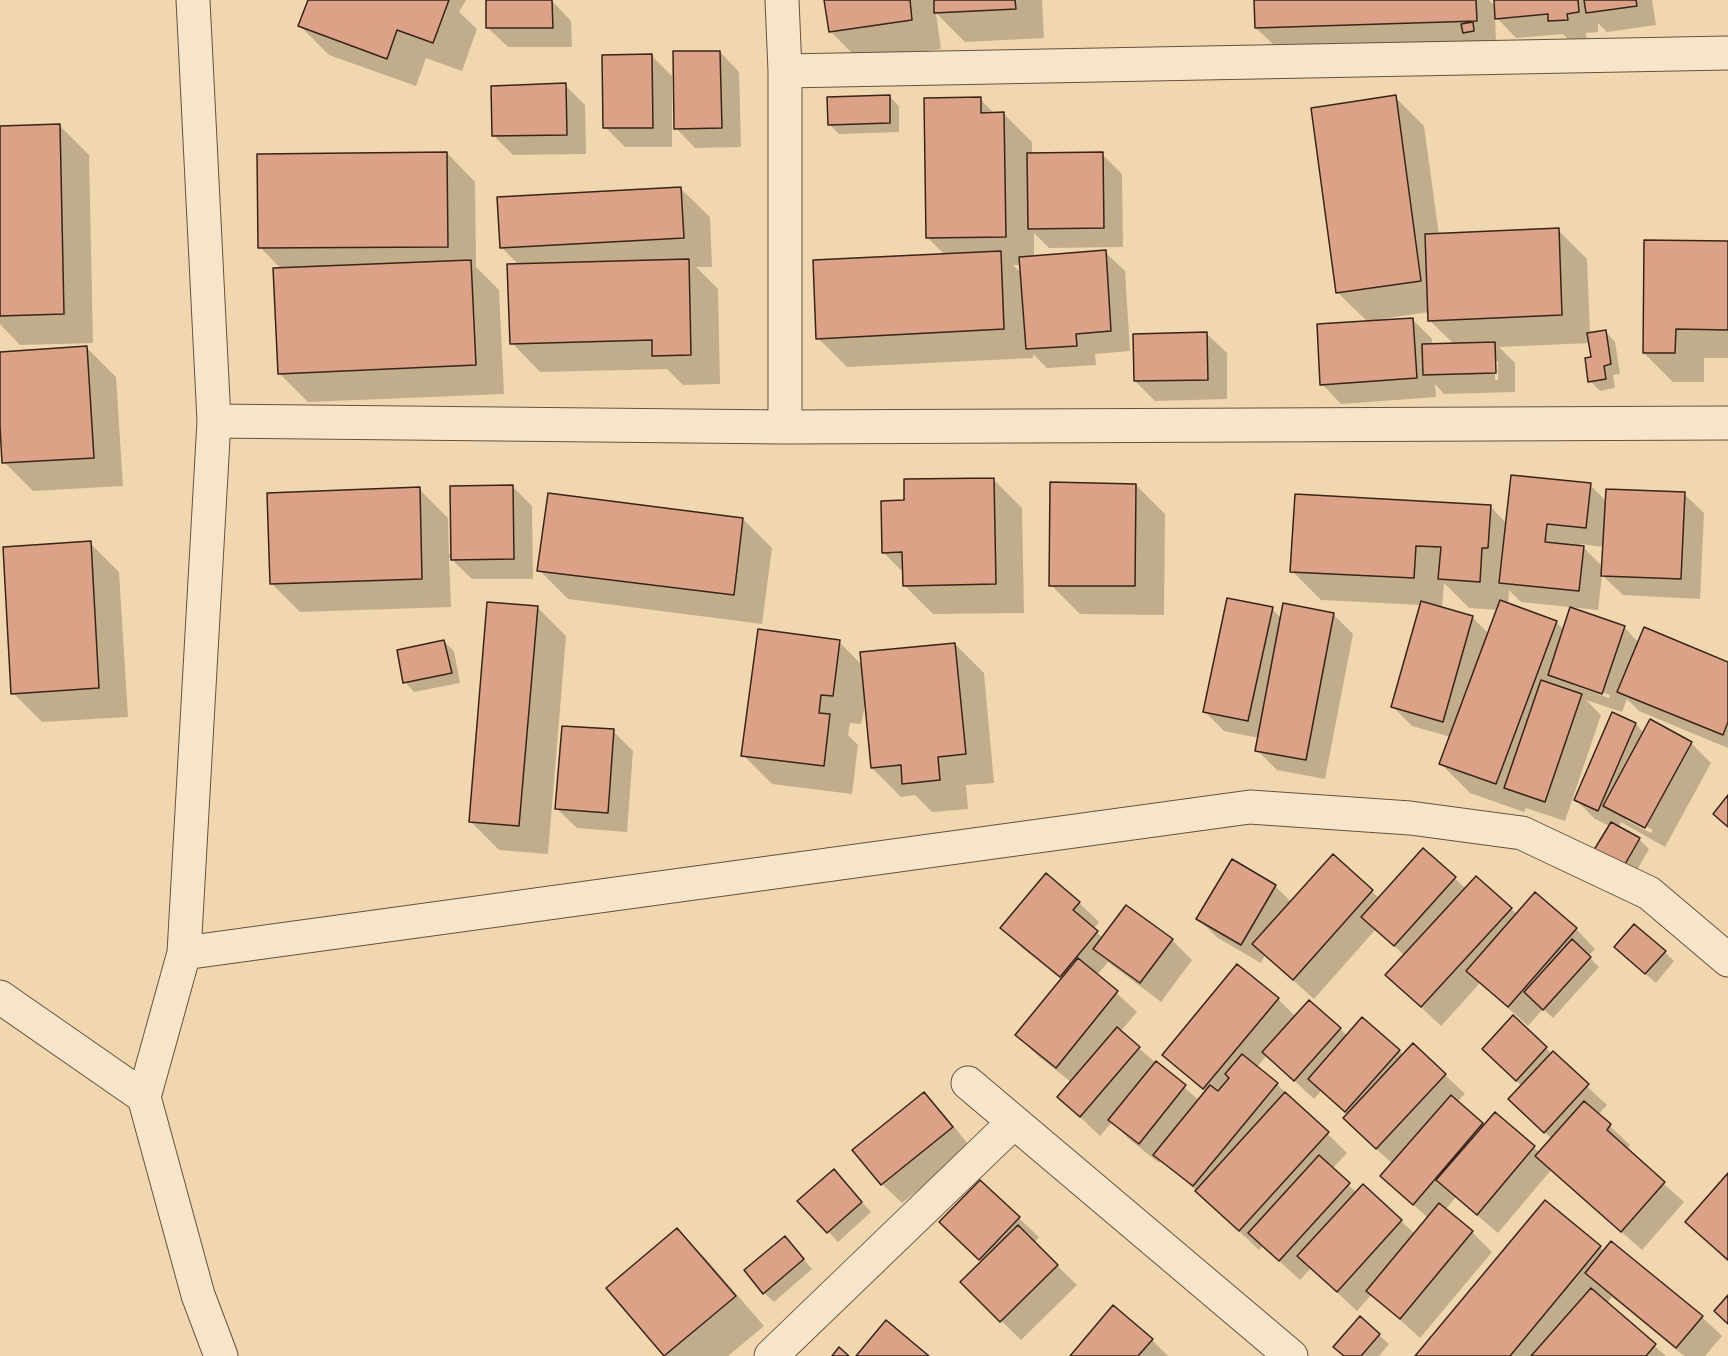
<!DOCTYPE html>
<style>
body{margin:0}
canvas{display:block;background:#f1d7af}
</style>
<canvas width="1728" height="1356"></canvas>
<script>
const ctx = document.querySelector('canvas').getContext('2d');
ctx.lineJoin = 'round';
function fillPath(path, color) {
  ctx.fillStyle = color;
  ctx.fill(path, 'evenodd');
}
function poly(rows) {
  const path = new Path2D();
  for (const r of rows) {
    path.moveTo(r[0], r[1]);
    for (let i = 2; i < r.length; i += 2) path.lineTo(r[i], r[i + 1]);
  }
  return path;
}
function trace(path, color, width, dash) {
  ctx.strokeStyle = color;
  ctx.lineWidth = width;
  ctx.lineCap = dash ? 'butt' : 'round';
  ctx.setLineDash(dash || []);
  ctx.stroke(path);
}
const shadow = poly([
 [309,0,466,0,459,12,477,29,462,71,426,58,416,86,329,55,300,26],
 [488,0,552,1,571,21,572,47,508,47,488,28],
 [826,0,1042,0,1044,38,965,42,936,13,941,49,859,60,830,31],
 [1255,0,1489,0,1496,7,1495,0,1652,0,1656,25,1607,32,1598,23,1598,32,1586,33,1587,39,1569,40,1563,34,1516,38,1495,16,1496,41,1276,47,1256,28],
 [720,52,739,72,741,147,695,148,676,128],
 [652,56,672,76,672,147,625,147,605,127],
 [565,85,585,105,586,154,513,155,494,136],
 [889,96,899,106,899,132,839,134,829,124],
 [1395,97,1424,126,1439,235,1558,230,1587,259,1590,335,1606,332,1615,342,1620,374,1613,375,1615,388,1600,391,1590,381,1593,359,1590,343,1499,347,1515,363,1515,392,1444,394,1435,384,1436,397,1341,404,1322,384,1368,322,1337,292],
 [1429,312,1429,320,1454,344,1432,345,1432,339,1412,319,1382,321,1382,319],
 [1495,361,1498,361,1498,380,1495,380],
 [980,99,995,114,1003,113,1032,142,1032,155,1102,154,1122,174,1123,247,1049,248,1034,233,1034,257,1105,252,1125,271,1130,351,1095,354,1096,365,1047,368,1033,354,1033,358,847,367,818,338,945,255,928,238],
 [1013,265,1021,265,1022,274],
 [60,126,89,155,93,343,20,345,0,324,0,128],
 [447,153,475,182,476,267,499,290,504,394,308,402,279,373,282,270,260,247],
 [681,189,710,217,712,267,696,267,718,289,720,384,683,385,667,369,540,372,512,343,519,265,501,247],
 [1728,242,1728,358,1704,358,1704,382,1673,382,1644,353],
 [1207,334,1227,353,1227,399,1155,401,1135,381],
 [87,348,116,377,123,486,33,491,4,462,0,424,0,354],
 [993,479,1022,508,1024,613,933,614,904,585,904,573,883,552,906,502],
 [1136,485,1165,514,1164,615,1080,614,1051,585],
 [1590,485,1606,501,1684,494,1704,513,1700,599,1623,595,1602,575,1598,610,1521,602,1509,590,1508,604,1556,622,1564,630,1624,627,1639,643,1728,664,1728,748,1639,711,1627,699,1622,712,1586,700,1601,715,1565,821,1526,808,1524,812,1470,793,1441,764,1451,737,1412,726,1393,707,1421,605,1321,600,1292,571,1490,506,1507,524],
 [1580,544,1604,547,1603,567],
 [1444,583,1469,608,1498,610,1489,634,1472,617,1442,609],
 [1573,682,1610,695,1609,698,1573,685],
 [512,486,532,506,533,579,472,579,449,557,451,607,300,612,271,583,419,489,448,518,449,554,452,554],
 [743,519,772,548,762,624,568,599,539,570],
 [90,543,119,572,128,717,42,722,13,693],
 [537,607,566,636,548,854,499,850,470,821],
 [1272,609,1282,619,1333,614,1353,634,1325,779,1277,770,1257,750,1259,738,1224,731,1204,711],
 [444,642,454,651,460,683,414,692,405,682],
 [839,642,862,665,955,644,984,673,994,783,966,785,968,809,932,812,915,795,901,797,872,768,866,700,861,724,850,723,848,735,858,745,852,794,772,784,743,755],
 [1613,714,1636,724,1644,733,1691,743,1711,763,1665,847,1621,822,1619,828,1639,839,1649,849,1634,875,1606,860,1610,826,1595,819,1575,799],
 [1626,816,1653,830,1651,833,1626,820],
 [613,731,633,751,627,832,577,828,557,809],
 [1424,850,1466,889,1476,878,1517,914,1576,929,1595,949,1588,956,1599,967,1553,1018,1543,1009,1528,1026,1480,983,1441,1026,1407,994,1405,956,1376,929,1314,999,1265,955,1261,963,1218,938,1198,919,1232,861,1275,886,1291,902,1333,856,1380,899],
 [1079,903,1099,922,1093,929,1103,938,1172,940,1192,960,1161,1002,1108,962,1097,975,1137,1012,1120,1032,1200,1101,1206,1093,1164,1055,1278,999,1296,1017,1340,1029,1348,1036,1399,1051,1404,1055,1445,1075,1465,1094,1457,1102,1485,1126,1495,1114,1540,1153,1552,1139,1530,1119,1522,1086,1503,1069,1513,1018,1607,1105,1598,1115,1630,1145,1626,1150,1684,1202,1642,1250,1551,1170,1498,1233,1456,1197,1445,1210,1472,1232,1492,1252,1420,1338,1372,1294,1357,1311,1311,1268,1300,1280,1263,1246,1259,1250,1200,1194,1161,1160,1159,1163,1129,1139,1112,1122,1100,1136,1059,1097,1071,1082,1037,1055,1017,1035,1062,980,1022,948,1002,928],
 [1267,1055,1314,1099,1321,1091,1348,1115,1364,1138,1393,1164,1382,1176,1428,1218,1415,1234,1363,1186,1357,1193,1332,1169,1347,1153,1277,1084,1257,1067],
 [1665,952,1674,961,1656,983,1625,956],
 [924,1094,944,1114,971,1148,902,1203,882,1184],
 [1728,1175,1728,1262,1687,1222],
 [843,1181,871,1212,838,1242,800,1201],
 [980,1182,1039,1237,1034,1243,1077,1285,1021,1340,962,1282,983,1262,961,1242],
 [1545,1202,1604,1251,1702,1317,1722,1336,1705,1356,1684,1356,1612,1297,1607,1303,1666,1356,1417,1356],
 [677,1230,706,1259,764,1326,728,1356,666,1356,608,1289],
 [794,1248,812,1269,774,1302,764,1293],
 [1360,1318,1389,1344,1379,1356,1345,1356],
 [1152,1340,1168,1356,1071,1356]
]);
const building = poly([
 [308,0,449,0,433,43,397,30,387,59,298,26,308,0],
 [486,0,552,0,553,28,486,28,486,0],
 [824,0,910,0,912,20,829,32,824,0],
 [934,0,1015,0,1016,9,934,13,934,0],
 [1254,0,1476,0,1477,21,1255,28,1254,0],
 [1494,0,1578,0,1579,12,1567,14,1568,20,1548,21,1548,14,1495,19,1494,0],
 [1584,0,1636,0,1637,6,1586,13,1584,0],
 [1473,22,1474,31,1463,33,1461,24,1473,22],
 [673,51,720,51,722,128,674,129,673,51],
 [652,54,653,128,603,128,602,55,652,54],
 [566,83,567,135,492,136,491,86,566,83],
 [890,95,890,123,828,125,827,97,890,95],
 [1396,95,1421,281,1336,293,1311,108,1396,95],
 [981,97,981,113,1004,112,1006,237,926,238,924,98,981,97],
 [60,124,64,314,0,316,0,126,60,124],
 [447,152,448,247,258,248,257,154,447,152],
 [1103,152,1104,228,1028,229,1027,153,1103,152],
 [681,187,684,238,500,248,497,197,681,187],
 [1559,228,1562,315,1428,321,1425,234,1559,228],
 [1644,240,1728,241,1728,330,1676,329,1675,353,1643,353,1644,240],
 [1106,250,1111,331,1076,334,1077,346,1026,349,1019,257,1106,250],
 [1001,251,1004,329,816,339,813,260,1001,251],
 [689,259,691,355,652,356,652,340,510,344,507,264,689,259],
 [471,260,476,365,278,374,273,268,471,260],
 [1413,318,1417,378,1320,385,1317,324,1413,318],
 [1606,330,1611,364,1604,366,1606,379,1588,382,1585,358,1591,357,1587,333,1606,330],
 [1207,332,1208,380,1134,381,1133,334,1207,332],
 [1495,342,1496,373,1423,375,1422,344,1495,342],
 [87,346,94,458,2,463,0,426,0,352,87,346],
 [1511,475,1591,483,1586,528,1547,524,1545,542,1584,546,1579,591,1499,583,1511,475],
 [994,478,996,584,903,586,902,552,882,553,881,501,904,500,904,479,994,478],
 [1050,482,1136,484,1135,586,1049,586,1050,482],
 [513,485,514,559,451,560,450,486,513,485],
 [420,487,422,579,270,584,267,493,420,487],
 [1606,489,1685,492,1681,579,1601,576,1606,489],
 [548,493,743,518,734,595,537,571,548,493],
 [1295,494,1491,505,1488,548,1482,548,1480,582,1438,579,1441,547,1416,546,1414,578,1290,572,1295,494],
 [91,541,99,688,11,694,3,547,91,541],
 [1227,598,1273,607,1248,721,1203,712,1227,598],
 [1500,600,1557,621,1496,784,1439,764,1500,600],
 [1421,601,1473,616,1443,722,1391,707,1421,601],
 [487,602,538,606,519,826,469,822,487,602],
 [1283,603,1334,613,1306,760,1255,751,1283,603],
 [1570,607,1625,626,1602,694,1548,675,1570,607],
 [1644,627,1728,662,1728,722,1723,735,1617,692,1644,627],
 [758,629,840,640,833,696,821,695,819,713,830,714,824,766,741,756,758,629],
 [444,640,452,673,403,683,397,650,444,640],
 [955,643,966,754,938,757,940,780,902,784,901,765,871,768,860,652,955,643],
 [1541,680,1582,694,1545,802,1504,788,1541,680],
 [1612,712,1636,723,1598,811,1574,800,1612,712],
 [1650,719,1692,742,1645,828,1603,806,1650,719],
 [562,726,614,729,608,813,555,809,562,726],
 [1728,795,1728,827,1713,814,1728,795],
 [1611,822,1640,838,1624,866,1594,850,1611,822],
 [1423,848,1456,877,1394,946,1361,917,1423,848],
 [1333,854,1373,890,1293,980,1252,944,1333,854],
 [1232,859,1276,885,1241,945,1196,919,1232,859],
 [1046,873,1080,902,1073,910,1098,931,1060,977,1000,928,1046,873],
 [1476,876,1512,908,1421,1007,1385,975,1476,876],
 [1535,892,1577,928,1508,1007,1466,971,1535,892],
 [1126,905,1173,939,1140,983,1093,949,1126,905],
 [1634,924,1666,951,1645,974,1614,947,1634,924],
 [1572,939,1591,957,1543,1010,1524,992,1572,939],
 [1078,958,1118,991,1056,1068,1015,1035,1078,958],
 [1237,964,1279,998,1203,1089,1162,1055,1237,964],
 [1309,1000,1341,1028,1294,1081,1262,1052,1309,1000],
 [1513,1015,1547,1047,1516,1081,1482,1049,1513,1015],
 [1362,1017,1400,1050,1345,1112,1308,1079,1362,1017],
 [1117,1027,1140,1047,1080,1117,1057,1097,1117,1027],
 [1413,1043,1446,1074,1376,1149,1343,1118,1413,1043],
 [1553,1051,1589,1084,1544,1133,1508,1099,1553,1051],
 [1242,1054,1278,1083,1193,1186,1153,1155,1210,1085,1218,1091,1229,1078,1225,1074,1242,1054],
 [1156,1061,1186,1085,1139,1144,1108,1120,1156,1061],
 [924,1092,953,1127,881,1185,852,1150,924,1092],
 [1285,1092,1329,1132,1239,1231,1195,1191,1285,1092],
 [1451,1095,1483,1123,1413,1205,1380,1176,1451,1095],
 [1584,1101,1611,1124,1607,1130,1665,1182,1621,1232,1535,1156,1584,1101],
 [1495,1112,1535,1146,1477,1215,1436,1180,1495,1112],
 [1319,1155,1350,1183,1279,1261,1248,1233,1319,1155],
 [834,1169,862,1202,827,1233,797,1201,834,1169],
 [1728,1173,1728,1260,1685,1222,1728,1173],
 [980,1180,1020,1217,979,1260,939,1222,980,1180],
 [1363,1184,1402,1220,1337,1292,1297,1256,1363,1184],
 [1545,1200,1601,1246,1510,1356,1415,1356,1545,1200],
 [1439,1203,1473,1231,1400,1319,1366,1291,1439,1203],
 [1018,1225,1058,1265,1000,1322,960,1282,1018,1225],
 [677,1228,736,1296,664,1356,606,1288,677,1228],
 [785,1236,804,1259,763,1294,744,1270,785,1236],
 [1611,1241,1703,1316,1676,1348,1585,1273,1611,1241],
 [1591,1288,1656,1344,1646,1356,1531,1356,1591,1288],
 [1728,1295,1728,1324,1714,1311,1728,1295],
 [1113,1305,1153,1339,1138,1356,1070,1356,1113,1305],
 [1360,1316,1380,1334,1361,1356,1344,1356,1333,1347,1360,1316],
 [886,1320,929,1356,856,1356,886,1320],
 [839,1347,849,1356,832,1356,839,1347]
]);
const street = poly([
 [782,0,785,71,785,427],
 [785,71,1728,53],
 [214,421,785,427,1728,423],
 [184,953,1250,807,1410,818,1522,833,1649,893,1728,960],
 [0,997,144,1097,198,1295,221,1356],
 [968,1083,1291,1356],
 [144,1097,184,953,214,421,193,0],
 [771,1356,1014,1122]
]);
fillPath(shadow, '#0003');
fillPath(building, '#dba287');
trace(building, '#382419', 1.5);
trace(street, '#66513e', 35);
trace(street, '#f6e5cb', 33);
</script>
